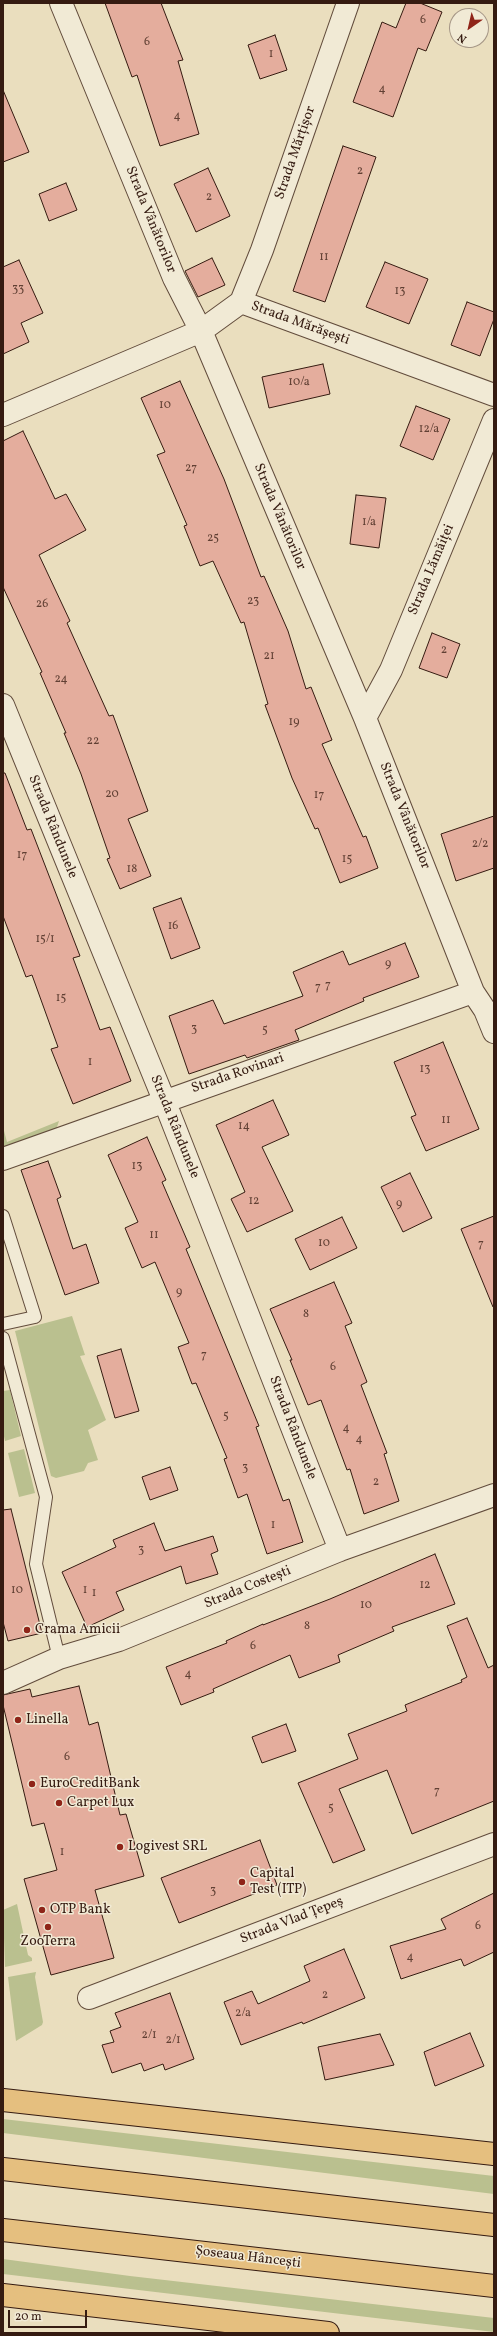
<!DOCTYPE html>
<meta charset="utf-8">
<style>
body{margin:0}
#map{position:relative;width:497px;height:2336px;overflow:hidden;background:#eadebe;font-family:Vollkorn,serif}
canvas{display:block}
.frame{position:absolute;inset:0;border:4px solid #351b11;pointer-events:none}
.north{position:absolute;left:449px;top:8px;width:40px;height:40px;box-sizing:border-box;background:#f1ead5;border:1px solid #a69787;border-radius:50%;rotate:214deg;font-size:11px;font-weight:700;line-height:16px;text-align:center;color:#351b11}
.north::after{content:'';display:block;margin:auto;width:14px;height:18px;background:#8f2418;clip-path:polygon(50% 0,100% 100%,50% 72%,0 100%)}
.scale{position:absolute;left:8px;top:2310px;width:79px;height:18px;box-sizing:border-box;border:2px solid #351b11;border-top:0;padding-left:5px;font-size:12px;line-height:14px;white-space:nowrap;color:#351b11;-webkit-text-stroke:3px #f1ead5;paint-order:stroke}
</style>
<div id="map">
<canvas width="497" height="2336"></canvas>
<div class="frame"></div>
<div class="north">N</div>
<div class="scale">20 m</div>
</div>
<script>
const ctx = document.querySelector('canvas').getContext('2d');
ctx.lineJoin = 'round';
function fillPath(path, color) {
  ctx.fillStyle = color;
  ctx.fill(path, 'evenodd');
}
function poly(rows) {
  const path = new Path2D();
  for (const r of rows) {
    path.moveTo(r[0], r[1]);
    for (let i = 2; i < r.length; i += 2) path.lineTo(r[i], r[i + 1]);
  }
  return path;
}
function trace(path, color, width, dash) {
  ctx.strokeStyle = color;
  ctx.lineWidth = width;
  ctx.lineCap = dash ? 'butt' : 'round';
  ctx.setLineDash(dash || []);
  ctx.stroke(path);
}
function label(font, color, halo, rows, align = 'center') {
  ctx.font = font + ' Vollkorn,serif';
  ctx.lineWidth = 3;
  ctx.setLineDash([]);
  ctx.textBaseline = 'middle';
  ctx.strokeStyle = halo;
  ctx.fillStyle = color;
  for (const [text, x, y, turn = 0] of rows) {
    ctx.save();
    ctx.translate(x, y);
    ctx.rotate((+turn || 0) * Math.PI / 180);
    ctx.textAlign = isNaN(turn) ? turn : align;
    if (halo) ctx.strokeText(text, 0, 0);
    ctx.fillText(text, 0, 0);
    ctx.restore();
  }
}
const green = poly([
 [59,1121,56,1130,3,1148,3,1127,7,1142],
 [72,1316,85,1355,80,1356,106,1420,88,1430,98,1460,88,1463,84,1471,56,1478,51,1476,15,1331],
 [10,1390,21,1436,5,1441,3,1432,3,1391],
 [24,1449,35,1493,19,1497,8,1453],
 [17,1904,28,1955,32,1958,32,1961,5,1967,3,1910],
 [36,1972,35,1977,43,2022,42,2025,16,2041,8,1977],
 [3,2119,494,2176,494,2194,3,2133],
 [3,2259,130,2276,494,2318,494,2332,3,2274]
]);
const building = poly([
 [105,3,161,3,183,60,178,61,199,134,160,146,137,75,132,77,105,3],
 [406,3,420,3,442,12,426,51,418,48,393,117,353,102,382,22,396,28,406,3],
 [275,35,287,70,260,79,248,45,275,35],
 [3,90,29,152,3,162,3,90],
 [343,146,376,157,325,302,293,291,343,146],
 [208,168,230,216,196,232,174,184,208,168],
 [66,183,77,210,49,221,39,194,66,183],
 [212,258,225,285,198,297,185,271,212,258],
 [19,260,43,313,21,323,29,342,3,354,3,267,19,260],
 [385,262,428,279,409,324,366,307,385,262],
 [467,302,494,312,494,319,480,356,451,345,467,302],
 [323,364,330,394,269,408,262,377,323,364],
 [180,381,224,479,261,577,264,576,288,631,306,689,311,687,332,740,322,744,363,837,366,836,378,868,340,883,318,828,315,829,292,778,265,705,268,704,244,622,241,623,213,561,200,566,184,526,187,525,157,455,165,452,141,398,180,381],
 [416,406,450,419,433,460,400,446,416,406],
 [23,431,55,499,66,494,86,530,39,555,70,621,67,623,109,716,113,715,148,811,128,819,151,876,120,889,107,859,110,858,81,774,64,733,66,733,40,673,42,672,3,587,3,441,23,431],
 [356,495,386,498,379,548,350,544,356,495],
 [432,633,460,644,447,678,419,668,432,633],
 [3,773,5,773,27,830,31,829,80,956,73,958,100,1030,110,1027,131,1081,73,1104,51,1049,58,1047,32,975,26,977,3,916,3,773],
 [494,816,494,868,456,881,441,834,494,816],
 [181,898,200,948,171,959,153,908,181,898],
 [405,943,419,977,363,998,364,1001,295,1030,299,1040,247,1058,245,1055,189,1074,169,1016,213,1000,224,1024,303,996,293,972,343,951,349,965,405,943],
 [443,1042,479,1129,426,1151,411,1117,416,1115,394,1062,443,1042],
 [273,1100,289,1135,262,1147,293,1211,247,1232,231,1199,245,1192,216,1125,273,1100],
 [147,1137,166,1180,162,1182,190,1247,186,1249,259,1426,256,1427,283,1501,289,1499,303,1542,267,1554,247,1494,238,1498,224,1459,227,1458,196,1383,192,1384,178,1347,189,1343,155,1262,142,1268,125,1228,138,1222,108,1155,147,1137],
 [48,1161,61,1197,57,1199,73,1249,86,1244,99,1283,65,1295,21,1170,48,1161],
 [410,1173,432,1218,403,1232,381,1187,410,1173],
 [494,1216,494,1307,493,1307,461,1229,494,1216],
 [342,1217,357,1248,310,1270,295,1239,342,1217],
 [334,1282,352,1323,345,1326,367,1382,361,1385,387,1453,384,1454,399,1501,364,1514,350,1469,347,1470,321,1400,308,1405,290,1360,292,1360,270,1309,334,1282],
 [121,1349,139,1411,115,1418,97,1356,121,1349],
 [170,1467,178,1490,150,1500,142,1477,170,1467],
 [11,1509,42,1633,8,1641,3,1622,3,1510,11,1509],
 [154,1523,165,1551,213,1536,218,1551,211,1554,218,1574,186,1584,181,1566,116,1592,124,1610,87,1627,62,1572,116,1547,113,1540,154,1523],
 [435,1554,455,1604,392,1627,394,1631,338,1655,340,1662,299,1678,290,1655,213,1689,214,1692,181,1705,166,1667,227,1643,226,1641,263,1624,263,1625,330,1599,435,1554],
 [467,1618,488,1668,494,1665,494,1801,412,1834,387,1770,339,1789,365,1850,333,1863,298,1783,358,1759,348,1734,407,1711,405,1705,462,1682,461,1680,467,1677,447,1626,467,1618],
 [79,1686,89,1725,98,1722,120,1815,126,1814,144,1876,95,1890,114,1958,51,1975,24,1879,57,1870,44,1823,32,1826,3,1705,3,1695,30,1689,32,1697,79,1686],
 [286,1724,296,1751,262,1763,252,1737,286,1724],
 [260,1840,277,1885,179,1923,161,1878,260,1840],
 [494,1893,494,1952,464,1966,461,1959,401,1979,390,1946,446,1929,441,1919,494,1893],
 [344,1949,365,1998,303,2024,302,2022,241,2045,224,2002,252,1991,258,2004,310,1981,304,1966,344,1949],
 [170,1993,194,2059,165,2070,163,2064,144,2071,141,2063,112,2073,102,2045,114,2042,110,2031,121,2027,115,2013,170,1993],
 [470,2033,484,2066,435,2086,424,2052,470,2033],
 [380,2034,394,2065,325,2080,318,2047,380,2034]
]);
const lane = poly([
 [3,1216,35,1317,3,1324],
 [3,1338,46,1497,36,1564,59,1658]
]);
const street = poly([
 [61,3,174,278,201,331,365,718,473,992,485,1010,494,1032],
 [241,302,262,250,348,3],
 [241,302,494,395],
 [3,415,201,331,241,302],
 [3,705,164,1100,340,1550],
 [365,718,391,670,494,420],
 [3,1159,473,992],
 [3,1683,59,1658,119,1640,340,1550,494,1495],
 [89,1998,494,1844]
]);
const primary = poly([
 [3,2100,494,2154],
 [3,2295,328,2333]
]);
const highway = poly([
 [3,2169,494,2225],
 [3,2230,494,2286]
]);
const markers = [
 [27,1630,4,"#8f2418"],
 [18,1720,4,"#8f2418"],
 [32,1784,4,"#8f2418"],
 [59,1803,4,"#8f2418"],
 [120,1847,4,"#8f2418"],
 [242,1882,4,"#8f2418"],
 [42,1910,4,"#8f2418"],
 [48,1927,4,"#8f2418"]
];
const numberNames = [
 ["6",423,21],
 ["6",147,43],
 ["1",271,55],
 ["4",382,90],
 ["4",177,117],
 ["2",360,172],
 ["2",209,198],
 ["11",324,258],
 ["33",18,290],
 ["13",400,292],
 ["10/a",299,383],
 ["10",165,406],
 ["12/a",429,430],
 ["27",191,469],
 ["1/a",369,523],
 ["25",213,539],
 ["23",253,602],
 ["26",42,605],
 ["2",444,651],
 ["21",269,657],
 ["24",61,680],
 ["19",294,723],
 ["22",93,742],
 ["20",112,795],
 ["17",319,796],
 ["2/2",480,845],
 ["17",22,856],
 ["15",347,860],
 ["18",132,870],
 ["16",173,927],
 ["15/1",45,940],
 ["9",388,965],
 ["7",328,986],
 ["7",318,988],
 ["15",61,999],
 ["3",194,1030],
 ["5",265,1031],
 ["1",90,1063],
 ["13",425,1070],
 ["11",446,1121],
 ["14",244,1127],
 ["13",137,1167],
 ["12",254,1202],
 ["9",399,1205],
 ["11",154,1236],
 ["10",324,1244],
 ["7",481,1245],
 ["9",179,1293],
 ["8",306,1315],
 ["7",204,1356],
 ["6",333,1368],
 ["5",226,1417],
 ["4",346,1429],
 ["4",359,1440],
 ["3",245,1469],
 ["2",376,1483],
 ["1",273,1526],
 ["3",141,1551],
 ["12",425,1586],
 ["10",17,1591],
 ["1",85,1591],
 ["1",94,1594],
 ["10",366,1606],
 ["8",307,1627],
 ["6",253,1647],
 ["4",188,1675],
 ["6",67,1758],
 ["7",437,1792],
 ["5",331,1809],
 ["1",62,1853],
 ["3",213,1892],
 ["6",478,1927],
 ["4",410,1958],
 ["2",325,1996],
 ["2/a",243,2014],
 ["2/1",149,2036],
 ["2/1",173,2041]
];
const streetNames = [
 ["Strada Mărțișor",296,153,-71],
 ["Strada Vânătorilor",150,220,68],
 ["Strada Mărășești",300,324,20],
 ["Strada Vânătorilor",279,517,67],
 ["Strada Lămăiței",432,570,-67],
 ["Strada Vânătorilor",404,816,68],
 ["Strada Rândunele",52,827,68],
 ["Strada Rovinari",238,1074,-19],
 ["Strada Rândunele",174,1127,68],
 ["Strada Rândunele",292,1428,69],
 ["Strada Costești",248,1588,-22],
 ["Strada Vlad Țepeș",292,1921,-21],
 ["Șoseaua Hâncești",248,2258,7]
];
const poiNames = [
 ["Crama Amicii",35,1630],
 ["Linella",26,1720],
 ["EuroCreditBank",40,1784],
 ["Carpet Lux",67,1803],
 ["Logivest SRL",128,1847],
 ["Capital",250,1874],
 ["Test (ITP)",250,1890],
 ["OTP Bank",50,1910],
 ["ZooTerra",48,1942,"center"]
];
fillPath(green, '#bac08f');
fillPath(building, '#e4ad9d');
trace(building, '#351b11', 1);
trace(lane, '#624c3c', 14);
trace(street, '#624c3c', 24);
trace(primary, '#351b11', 24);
trace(highway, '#351b11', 24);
trace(lane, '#f1ead5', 12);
trace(street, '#f1ead5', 22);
trace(primary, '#e5bf7f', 22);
trace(highway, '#e5bf7f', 22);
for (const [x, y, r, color] of markers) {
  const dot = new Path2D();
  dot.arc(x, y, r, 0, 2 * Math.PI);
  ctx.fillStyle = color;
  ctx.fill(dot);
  trace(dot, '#f1ead5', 1.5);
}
label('12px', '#614034', null, numberNames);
label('14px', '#351b11', '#f1ead5', streetNames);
label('14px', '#351b11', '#f1ead5', poiNames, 'left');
</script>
